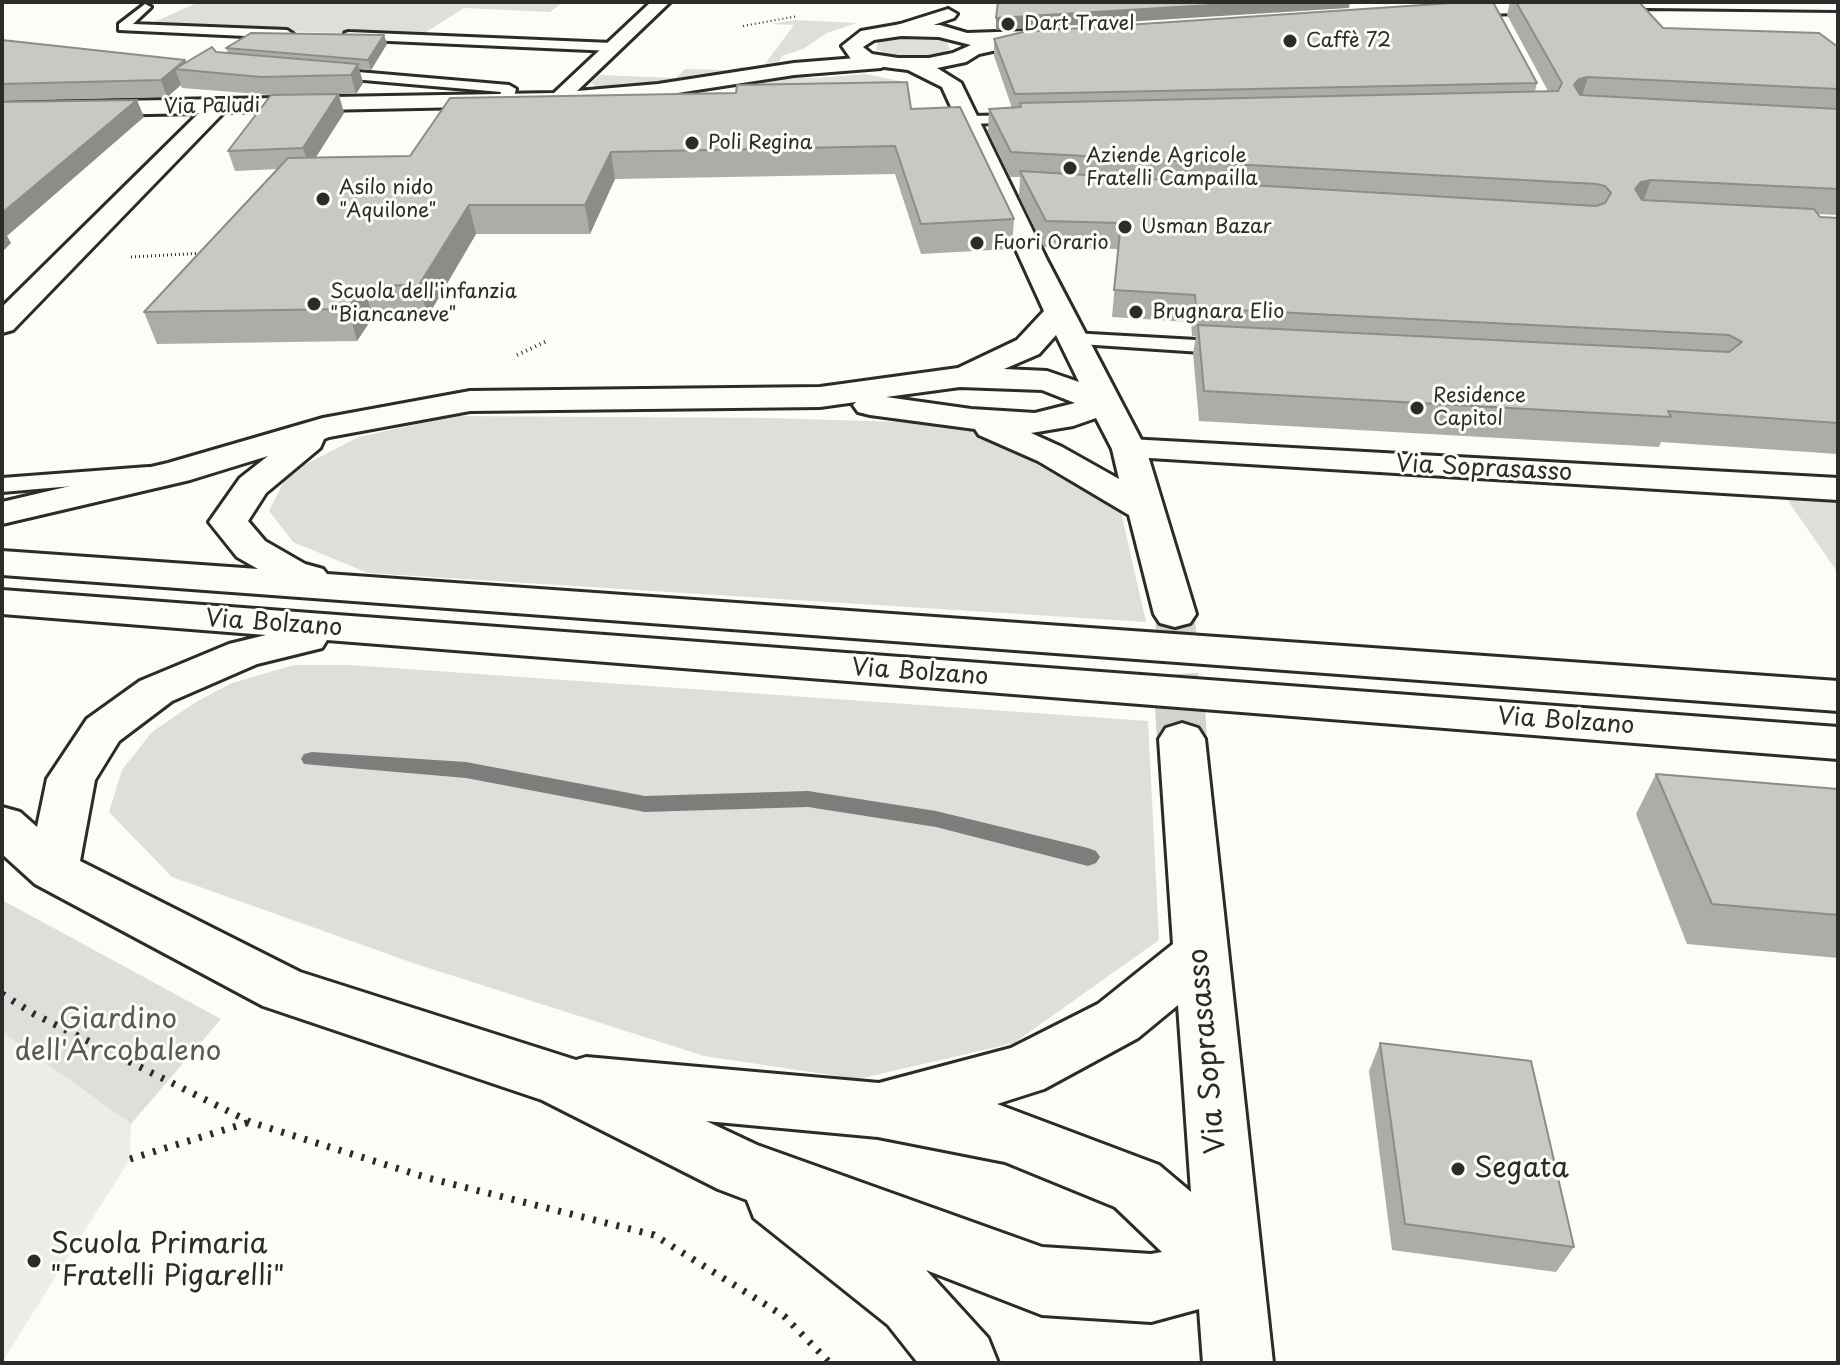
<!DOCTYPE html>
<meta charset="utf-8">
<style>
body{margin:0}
#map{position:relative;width:1840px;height:1365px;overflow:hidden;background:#fdfcf7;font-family:"Playpen Sans",sans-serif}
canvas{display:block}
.frame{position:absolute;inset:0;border:4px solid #2b2b2b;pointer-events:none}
</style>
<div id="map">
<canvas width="1840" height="1365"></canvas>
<div class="frame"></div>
</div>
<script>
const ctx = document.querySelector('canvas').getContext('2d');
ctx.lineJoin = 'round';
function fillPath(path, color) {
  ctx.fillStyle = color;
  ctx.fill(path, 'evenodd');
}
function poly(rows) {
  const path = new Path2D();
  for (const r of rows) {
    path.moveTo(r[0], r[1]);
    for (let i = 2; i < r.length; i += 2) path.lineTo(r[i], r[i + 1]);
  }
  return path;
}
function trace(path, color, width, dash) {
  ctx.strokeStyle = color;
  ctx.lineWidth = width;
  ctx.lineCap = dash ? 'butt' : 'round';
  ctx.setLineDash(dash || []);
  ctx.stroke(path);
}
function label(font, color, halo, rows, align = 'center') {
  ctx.font = font + ' "Playpen Sans",sans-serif';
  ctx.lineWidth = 6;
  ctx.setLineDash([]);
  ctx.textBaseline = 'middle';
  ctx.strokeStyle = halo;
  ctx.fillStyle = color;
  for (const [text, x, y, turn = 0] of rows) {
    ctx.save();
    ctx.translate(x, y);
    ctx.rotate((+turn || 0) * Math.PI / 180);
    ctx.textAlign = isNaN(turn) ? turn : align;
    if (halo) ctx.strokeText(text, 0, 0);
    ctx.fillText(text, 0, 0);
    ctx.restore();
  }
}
const built = poly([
 [2,1032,131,1124,130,1159,2,1362]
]);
const green = poly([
 [199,2,563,2,550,12,464,8,420,36,145,26],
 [795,20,857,23,827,33,803,49,782,56,780,61,765,64,794,25,771,24],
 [928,36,946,41,950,49,937,55,912,58,888,55,876,49,878,42,893,37],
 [741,67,753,67,699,76,614,87,597,87,591,83,599,75,676,78,685,69,727,70],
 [865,74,910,83,733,86,797,77,816,78],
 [452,416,768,418,966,424,1121,512,1146,622,368,573,293,542,269,511,288,473,359,437],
 [1786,498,1838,501,1838,573],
 [294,665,350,665,1148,721,1159,940,1014,1043,858,1079,704,1056,416,964,172,877,109,812,122,770,152,732,196,702,232,683],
 [2,900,221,1019,131,1124,2,1032]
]);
const stream = poly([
 [312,752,466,762,645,796,808,791,936,811,1088,848,1096,851,1100,857,1096,863,1088,866,936,827,808,807,645,812,466,778,304,764,301,759,304,754,312,752]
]);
const secondaryTunnelFar1 = poly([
 [1175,614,1179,692]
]);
const secondaryTunnel = poly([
 [1179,690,1182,739]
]);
const pathFar3 = poly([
 [743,26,798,16]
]);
const pathFar2 = poly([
 [131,257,205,253]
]);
const pathFar1 = poly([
 [517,355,547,341]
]);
const path = poly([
 [2,994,34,1014,250,1122,428,1178,654,1235,784,1316,830,1363],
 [130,1159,250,1122]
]);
const lane = poly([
 [145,4,151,7,133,24,287,30,293,34,287,38,119,30,119,24,145,4],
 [349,32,612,43,618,47,612,51,345,39,345,33,349,32],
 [323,69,509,85,516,89,513,101,506,105,499,101,501,92,318,76,318,70,323,69],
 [1027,115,1034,119,1032,122,968,124,961,120,968,116,1027,115],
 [1072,333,1232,342,1242,348,1232,354,1065,343,1062,339,1072,333],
 [148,467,156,469,159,474,156,479,2,492,2,478,148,467]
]);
const street = poly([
 [651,2,670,2,577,91,658,84,794,63,881,56,891,62,881,68,794,75,658,96,565,105,224,112,13,330,2,333,2,307,199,113,2,117,2,103,554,93,651,2],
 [948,9,957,14,954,18,901,36,892,30,894,26,948,9],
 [1129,439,1838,478,1838,500,1117,456,1112,449,1117,442,1129,439]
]);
const secondary = poly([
 [1532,2,1838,2,1838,10,1647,8,1437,16,1428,11,1437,6,1532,2],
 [901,24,940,25,967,33,1057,30,1066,36,1057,42,1029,43,979,54,966,62,937,68,961,83,1047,260,1146,449,1196,614,1190,623,1175,627,1160,623,1154,614,1129,515,1038,461,979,435,975,429,870,415,858,412,853,405,856,402,820,407,470,411,329,437,324,439,320,448,266,493,248,521,265,541,305,564,323,569,327,574,1838,681,1838,711,2,575,2,551,258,569,237,557,209,522,240,478,268,456,190,480,2,524,2,502,168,463,323,418,470,391,820,387,958,368,1017,340,1044,311,942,87,908,70,868,65,851,59,842,46,861,31,901,24],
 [901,36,939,37,971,45,953,53,929,58,898,58,872,54,863,47,874,40,901,36],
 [1056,335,1079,382,1047,371,1004,369,1039,354,1056,335],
 [960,387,1042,390,1075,403,1035,413,971,409,886,397,960,387],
 [1096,418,1112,449,1119,479,1062,447,1031,433,1073,426,1096,418],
 [2,590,1838,727,1838,759,327,640,322,648,257,664,172,701,119,741,95,780,80,861,300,972,576,1060,586,1057,879,1083,1011,1048,1098,1004,1173,944,1159,739,1166,728,1182,723,1198,728,1205,739,1273,1363,1203,1363,1199,1309,1151,1322,1042,1315,926,1270,988,1338,998,1363,918,1363,888,1325,754,1218,747,1200,718,1189,542,1100,263,1006,35,884,2,854,2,807,20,812,37,827,47,779,87,719,140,681,229,644,266,635,2,614,2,590],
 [1178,1005,1191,1192,1159,1165,997,1104,1044,1089,1138,1038,1178,1005],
 [706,1121,878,1137,1005,1162,1115,1207,1162,1252,1151,1254,1042,1247,757,1145,706,1121]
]);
const wall = poly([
 [1510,2,1639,2,1663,28,1838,47,1838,215,1817,214,1820,217,1838,218,1838,454,1661,442,1659,447,1199,421,1193,353,1196,336,1192,336,1191,322,1112,317,1118,249,1044,247,1019,196,1020,177,1010,177,988,132,989,109,1012,108,994,56,994,39,1537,83,1535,91,1548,91,1507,15],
 [384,35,387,44,371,70,359,69,363,83,356,94,339,94,344,113,316,157,410,156,911,109,1014,219,1012,249,921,254,895,174,615,179,590,234,476,234,428,316,373,317,357,341,157,344,144,312,277,169,235,171,228,151,271,95,182,88,181,85,167,97,2,101,2,40,185,60,186,63,216,52,228,53,226,48],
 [1656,774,1838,789,1838,958,1687,944,1636,814],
 [1380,1043,1574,1247,1556,1272,1392,1250,1369,1071]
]);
const shadedWall = poly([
 [1260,2,1350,2,1349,8,996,30,996,18],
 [384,35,387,44,371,70,368,60],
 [185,60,189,71,175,69,181,85,167,97,161,80],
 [358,64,363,83,356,94,351,75],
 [1588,77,1581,99,1574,85,1579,79],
 [338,94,344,113,309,168,303,148],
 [137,100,144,117,7,236,11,243,2,252,2,213],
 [611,152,615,179,590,234,585,205],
 [1651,180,1642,205,1635,189,1641,182],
 [469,205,476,234,428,316,419,285],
 [363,286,373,317,357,341,348,309]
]);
const building = poly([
 [998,2,1260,2,996,18,998,2],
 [1467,2,1493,2,1537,83,1015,94,994,39,1023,32,1467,2],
 [1516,2,1639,2,1663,28,1819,33,1838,47,1838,89,1588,77,1579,79,1574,85,1580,95,1838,109,1838,189,1651,180,1641,182,1635,189,1642,200,1814,209,1820,217,1838,218,1838,423,1668,411,1671,417,1204,391,1198,325,1729,352,1742,342,1729,335,1196,308,1195,295,1114,290,1121,223,1046,221,1020,171,1596,206,1605,203,1611,193,1605,186,1596,184,1011,152,989,109,1021,107,1020,103,1558,91,1562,83,1516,2],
 [251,33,384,35,368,60,226,48,251,33],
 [2,40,185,60,161,80,2,84,2,40],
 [212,47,216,52,358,64,351,75,261,77,175,69,212,47],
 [907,82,911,109,960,107,1014,219,921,224,895,146,611,152,585,205,469,205,419,285,363,286,348,309,144,312,288,158,410,156,450,98,736,93,737,85,907,82],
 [338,94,303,148,228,151,271,95,338,94],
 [137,100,2,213,2,102,137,100],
 [1656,774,1838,789,1838,915,1712,904,1656,774],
 [1380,1043,1531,1061,1574,1247,1405,1224,1380,1043]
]);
const markers = [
 [1008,24,8,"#2b2b2b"],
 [1290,41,8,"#2b2b2b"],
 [692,143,8,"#2b2b2b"],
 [1070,168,8,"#2b2b2b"],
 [323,199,8,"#2b2b2b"],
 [1125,227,8,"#2b2b2b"],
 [977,243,8,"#2b2b2b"],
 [314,304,8,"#2b2b2b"],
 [1136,312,8,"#2b2b2b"],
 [1417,408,8,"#2b2b2b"],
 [1458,1169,8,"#2b2b2b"],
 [34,1261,8,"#2b2b2b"]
];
const farPoinames = [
 ["Dart Travel",1024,24],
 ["Caffè 72",1306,41],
 ["Poli Regina",708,143],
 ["Aziende Agricole",1086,156],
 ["Fratelli Campailla",1086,179],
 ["Asilo nido",339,188],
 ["\"Aquilone\"",339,211],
 ["Usman Bazar",1141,227],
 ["Fuori Orario",993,243],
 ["Scuola dell'infanzia",330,292],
 ["\"Biancaneve\"",330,315],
 ["Brugnara Elio",1152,312],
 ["Residence",1433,396],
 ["Capitol",1433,419]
];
const farStreetnames = [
 ["Via Paludi",212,107,-1]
];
const streetNames = [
 ["Via Soprasasso",1484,469,3],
 ["Via Bolzano",274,624,4],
 ["Via Bolzano",920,673,4],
 ["Via Bolzano",1566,722,4]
];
const nearParknames = [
 ["Giardino",118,1020],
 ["dell'Arcobaleno",118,1052]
];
const nearStreetnames = [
 ["Via Soprasasso",1208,1051,-95]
];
const nearPoinames = [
 ["Segata",1474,1169],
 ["Scuola Primaria",50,1245],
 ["\"Fratelli Pigarelli\"",50,1277]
];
fillPath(built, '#edece8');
fillPath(green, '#dfdeda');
fillPath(stream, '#7e7d7b');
trace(secondaryTunnelFar1, '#d3d2ce', 40, [40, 20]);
trace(secondaryTunnel, '#d3d2ce', 50, [50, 25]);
trace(lane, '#2b2b2b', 6);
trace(street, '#2b2b2b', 6);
trace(secondary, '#2b2b2b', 6);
trace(pathFar3, '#2b2b2b', 2, [1, 3]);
trace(pathFar2, '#2b2b2b', 3, [1, 3]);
trace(pathFar1, '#2b2b2b', 4, [1, 4]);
trace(path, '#2b2b2b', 7, [3, 9]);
fillPath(lane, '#fdfcf7');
fillPath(street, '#fdfcf7');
fillPath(secondary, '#fdfcf7');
fillPath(wall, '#adaca9');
fillPath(shadedWall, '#8d8c89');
fillPath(building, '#c9c8c4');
trace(building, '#8d8c89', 2);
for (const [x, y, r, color] of markers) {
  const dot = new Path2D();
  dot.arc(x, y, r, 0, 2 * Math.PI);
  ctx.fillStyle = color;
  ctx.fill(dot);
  trace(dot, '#fdfcf7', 3);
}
label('20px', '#2b2b2b', '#fdfcf7', farPoinames, 'left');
label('20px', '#2b2b2b', '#fdfcf7', farStreetnames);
label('24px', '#2b2b2b', '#fdfcf7', streetNames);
label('28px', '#585857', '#fdfcf7', nearParknames);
label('28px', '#2b2b2b', '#fdfcf7', nearStreetnames);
label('28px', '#2b2b2b', '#fdfcf7', nearPoinames, 'left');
</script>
